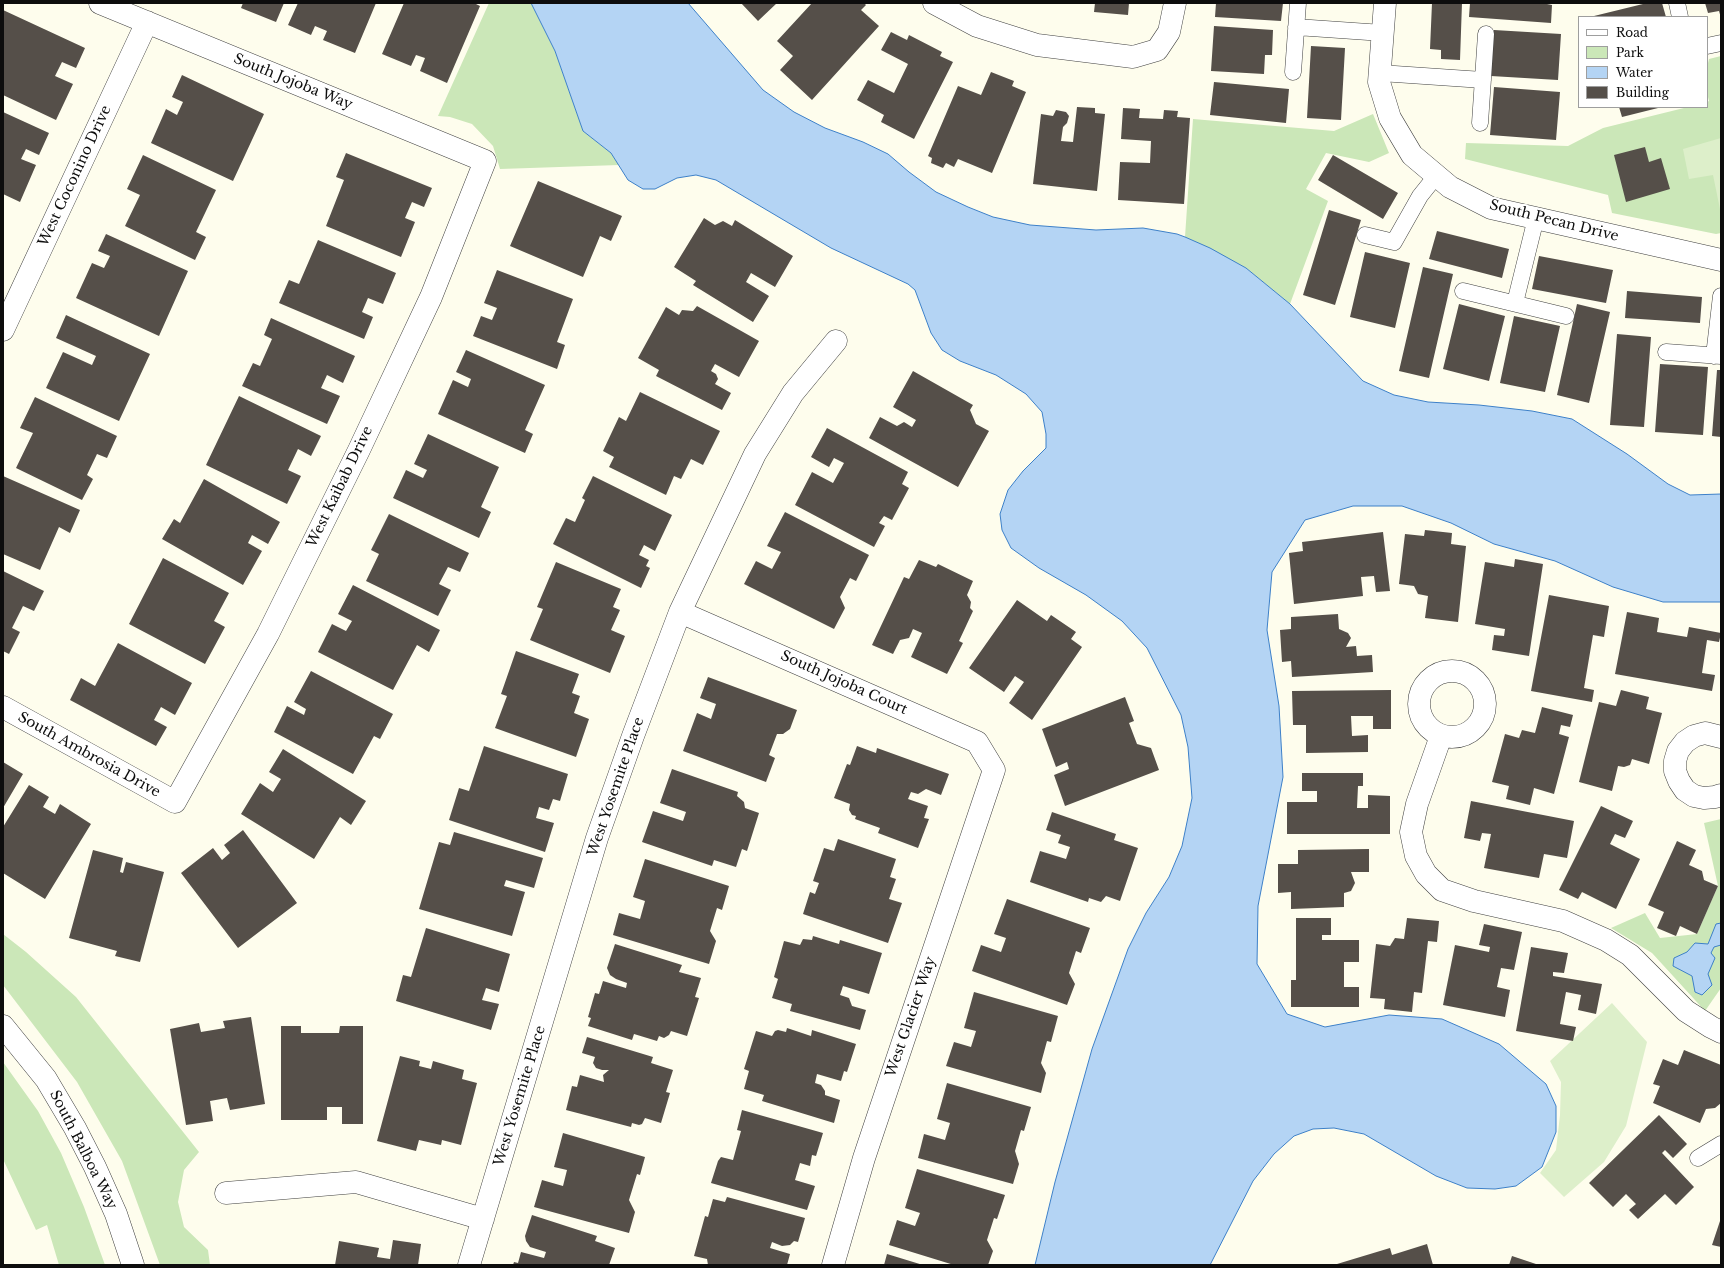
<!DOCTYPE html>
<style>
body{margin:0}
#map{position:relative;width:1724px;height:1268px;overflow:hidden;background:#fefded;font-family:"Libre Baskerville",serif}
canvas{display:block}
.frame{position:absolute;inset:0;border:4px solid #0d0d0d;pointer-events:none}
.legend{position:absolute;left:1578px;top:16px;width:130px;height:92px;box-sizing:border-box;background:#fff;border:1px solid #9e9e9e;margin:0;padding:5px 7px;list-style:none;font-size:12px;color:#0d0d0d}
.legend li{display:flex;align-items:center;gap:8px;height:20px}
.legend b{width:20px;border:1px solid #9e9e9e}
</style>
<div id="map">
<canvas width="1724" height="1268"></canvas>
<div class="frame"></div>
<ul class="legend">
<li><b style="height:5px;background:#fff"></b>Road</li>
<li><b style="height:11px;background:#cbe7b8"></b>Park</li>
<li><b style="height:11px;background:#b4d4f4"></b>Water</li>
<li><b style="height:11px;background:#554f49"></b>Building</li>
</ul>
</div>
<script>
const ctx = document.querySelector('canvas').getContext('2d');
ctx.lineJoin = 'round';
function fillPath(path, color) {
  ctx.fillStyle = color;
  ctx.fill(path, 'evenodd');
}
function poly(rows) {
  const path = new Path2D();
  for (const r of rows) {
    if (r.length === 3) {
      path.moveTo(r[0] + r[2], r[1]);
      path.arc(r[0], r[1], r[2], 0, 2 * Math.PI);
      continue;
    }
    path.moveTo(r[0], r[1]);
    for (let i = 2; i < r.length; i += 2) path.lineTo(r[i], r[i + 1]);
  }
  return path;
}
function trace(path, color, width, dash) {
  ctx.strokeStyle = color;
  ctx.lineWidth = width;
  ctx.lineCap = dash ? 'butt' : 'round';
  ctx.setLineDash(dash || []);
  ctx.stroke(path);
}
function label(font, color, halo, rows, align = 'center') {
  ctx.font = font + ' "Libre Baskerville",serif';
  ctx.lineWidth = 4;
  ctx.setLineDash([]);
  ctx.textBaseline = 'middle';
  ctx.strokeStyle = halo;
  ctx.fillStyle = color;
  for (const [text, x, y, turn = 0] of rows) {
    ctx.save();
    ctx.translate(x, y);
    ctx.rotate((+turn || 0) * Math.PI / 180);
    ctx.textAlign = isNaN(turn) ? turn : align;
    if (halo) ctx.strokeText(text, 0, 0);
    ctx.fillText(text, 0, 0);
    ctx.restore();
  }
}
const green = poly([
 [489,3,531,3,555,51,583,131,611,153,619,165,500,169,493,146,472,124,450,117,438,116],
 [1721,56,1721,233,1716,234,1612,213,1608,195,1465,159,1466,143,1568,146,1603,128,1688,107,1707,107,1707,102,1709,101,1707,93,1707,67,1709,59],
 [1373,114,1389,153,1369,162,1326,153,1306,189,1328,201,1290,304,1246,268,1185,237,1193,119,1334,131],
 [1721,819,1721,988,1705,1011,1652,953,1611,928,1645,913,1660,938,1697,934,1718,886,1704,823],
 [3,934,26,952,76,997,199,1152,184,1170,178,1202,184,1227,208,1250,210,1265,160,1265,122,1161,77,1082,3,985],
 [3,1062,38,1111,61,1153,84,1207,105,1265,59,1265,47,1225,36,1230,3,1159]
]);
const pitch = poly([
 [1721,138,1721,214,1713,175,1689,179,1683,149],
 [1612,1003,1647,1042,1626,1126,1604,1162,1564,1197,1540,1173,1556,1150,1560,1115,1561,1082,1550,1061]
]);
const water = poly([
 [531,3,688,3,763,90,794,112,825,128,863,142,888,154,909,172,936,192,968,207,993,217,1030,225,1096,230,1143,228,1177,234,1185,237,1210,248,1246,268,1290,304,1363,381,1394,395,1428,402,1479,405,1532,411,1572,419,1627,454,1668,484,1690,495,1721,494,1721,602,1663,602,1613,587,1555,561,1494,544,1451,523,1402,506,1353,506,1305,520,1272,572,1267,630,1279,706,1283,777,1258,906,1257,964,1287,1014,1325,1027,1389,1015,1442,1019,1499,1044,1546,1084,1556,1106,1556,1132,1542,1167,1516,1186,1495,1189,1467,1188,1436,1176,1364,1134,1334,1128,1313,1129,1294,1136,1274,1154,1253,1181,1210,1265,1035,1265,1055,1182,1092,1049,1128,949,1146,913,1169,877,1182,846,1192,798,1188,747,1181,715,1147,648,1122,621,1086,595,1039,568,1011,548,1002,530,1000,514,1008,490,1023,471,1046,448,1046,434,1042,412,1026,394,996,375,960,361,942,350,931,333,915,290,908,284,831,248,716,180,696,175,677,178,655,189,643,189,628,180,611,153,583,131,555,51,531,3],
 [1721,923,1721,945,1714,947,1711,953,1715,958,1708,974,1712,985,1702,995,1695,992,1692,976,1673,966,1674,958,1687,952,1695,943,1708,944,1716,924,1721,923]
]);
const building = poly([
 [243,3,284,3,276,22,241,8],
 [298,3,376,3,355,53,323,40,327,31,315,26,311,35,288,25],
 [404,3,474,3,480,6,447,83,420,71,425,58,416,55,411,66,382,54],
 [741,3,777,3,758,21],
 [812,3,864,3,866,5,861,10,879,26,812,100,780,70,793,56,777,41],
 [1095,3,1129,3,1128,15,1094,12],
 [1216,3,1283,3,1281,21,1215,17],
 [1432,3,1462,3,1460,60,1441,59,1441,50,1430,49],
 [1470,3,1542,3,1552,5,1551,23,1469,17],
 [1647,3,1662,3,1666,17,1595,17,1594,16],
 [1705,3,1721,3,1721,18,1719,11,1708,13],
 [3,10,85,48,76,68,62,62,55,76,73,84,56,120,3,95],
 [1214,26,1273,30,1272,55,1265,55,1264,74,1211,71],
 [1494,30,1561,34,1558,80,1491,76],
 [891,32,907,40,909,35,942,52,940,56,953,62,914,139,881,122,884,115,857,100,868,80,894,93,908,64,881,50],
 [1311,46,1345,48,1341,120,1307,118],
 [991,72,1014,81,1012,86,1026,92,992,173,958,159,954,167,946,163,943,168,931,163,932,158,928,156,958,86,981,95],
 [182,75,264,114,233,181,151,143,166,109,177,115,183,102,172,97],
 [1214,82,1289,89,1286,123,1210,115],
 [1494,87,1560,92,1556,140,1490,135],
 [1077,107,1095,108,1095,113,1105,114,1097,191,1033,184,1041,114,1053,116,1056,110,1066,112,1069,116,1067,123,1063,127,1061,141,1073,142],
 [1619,107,1658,107,1658,108,1622,117],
 [1123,108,1140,109,1139,118,1163,119,1164,110,1178,111,1177,117,1190,118,1184,204,1118,200,1120,162,1150,163,1151,141,1121,139],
 [3,112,49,133,39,155,26,149,21,159,36,165,20,202,3,194],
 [1645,147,1649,162,1661,158,1670,189,1626,202,1614,155],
 [346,153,432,188,424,207,412,202,405,218,415,222,401,257,326,226,344,180,336,177],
 [143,155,216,190,196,232,206,237,195,260,125,226,140,195,127,189],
 [1333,155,1398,193,1383,219,1318,180],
 [538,181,622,216,611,241,600,236,583,277,510,246],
 [1329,210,1361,220,1335,305,1303,295],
 [704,218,715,225,723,221,732,226,735,220,793,256,775,287,751,273,746,282,769,296,753,322,693,285,696,281,674,267],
 [1437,231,1509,249,1502,278,1429,259],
 [106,234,188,271,159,336,76,298,92,263,104,268,110,256,98,251],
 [318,240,396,273,383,304,368,298,362,312,373,317,364,339,279,303,289,280,299,284],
 [1365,252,1410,263,1395,328,1350,317],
 [1539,256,1613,270,1606,303,1532,289],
 [1423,267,1453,274,1429,378,1399,371],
 [497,270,573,299,557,342,565,345,557,369,473,336,481,316,492,320,497,308,484,303],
 [1627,291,1702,297,1700,323,1625,318],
 [1459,304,1505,316,1489,381,1443,369],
 [1577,304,1610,312,1589,403,1557,395],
 [697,306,759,341,739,377,715,364,711,371,716,374,718,379,715,384,731,393,722,410,656,376,659,370,638,358,666,307,679,315,682,310,693,311],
 [66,315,150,354,119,421,46,388,63,352,92,365,96,356,56,338],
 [1514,316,1560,326,1545,392,1500,383],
 [271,318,355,356,343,383,327,375,321,388,340,396,327,424,242,386,253,363,260,366,272,339,264,335],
 [1617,334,1651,337,1644,427,1610,425],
 [466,350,545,385,525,430,533,434,525,453,438,414,453,380,468,387,471,379,456,372],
 [1660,364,1708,367,1703,435,1655,432],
 [1717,370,1721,370,1721,437,1712,436],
 [913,371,973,405,970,410,976,424,989,431,958,487,869,438,880,417,897,426,904,422,912,427,916,420,893,407],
 [640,392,720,431,703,465,691,459,681,479,674,476,666,495,609,467,614,457,603,451,619,417,626,421],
 [239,396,321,436,311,456,298,449,288,470,301,476,287,504,206,465],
 [35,397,117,436,107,458,97,454,87,475,93,479,82,500,16,468,33,433,20,428],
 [827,428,908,472,902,484,909,488,892,520,884,516,879,523,885,526,874,547,795,505,812,472,833,483,844,463,834,458,829,467,811,457],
 [428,434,499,467,481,507,491,512,479,538,393,498,406,470,423,478,427,470,414,464],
 [3,476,80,510,70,533,59,527,40,570,3,554],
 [593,476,672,515,655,551,644,545,639,555,649,560,646,566,650,568,641,588,553,544,566,518,575,522,585,500,582,498],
 [204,479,280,522,268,544,252,535,248,543,262,551,243,585,162,539,174,519,180,523],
 [785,512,869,555,856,581,850,578,840,597,845,608,834,629,744,584,756,561,772,569,781,552,767,546],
 [389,514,469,553,460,572,448,567,439,584,451,590,438,616,366,581,379,554,371,550],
 [1425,530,1452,533,1451,544,1466,546,1458,622,1425,618,1428,596,1418,594,1414,586,1399,584,1405,534,1424,536],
 [1383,532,1390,591,1376,592,1374,576,1361,577,1363,596,1294,604,1289,553,1303,551,1302,542],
 [163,558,229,593,214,621,225,627,205,664,129,624],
 [1515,559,1543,564,1529,656,1492,650,1494,635,1504,636,1505,629,1475,624,1485,562,1514,567],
 [919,560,936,567,938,564,973,581,967,595,971,602,970,608,973,611,959,641,963,643,947,674,911,657,922,633,913,629,909,638,900,640,893,654,872,645,904,577,909,579],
 [556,562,621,589,613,607,620,610,611,630,625,636,610,673,530,640,543,609,537,607],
 [3,571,44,591,34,611,23,606,12,628,20,632,9,654,3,651],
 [353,585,440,630,429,652,417,645,393,690,318,652,332,624,346,631,352,621,338,614],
 [1549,595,1609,606,1604,637,1593,635,1584,688,1594,690,1592,702,1531,691],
 [1017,600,1047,621,1051,615,1076,632,1071,639,1082,647,1032,720,1009,703,1024,682,1015,676,1004,692,969,668],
 [1627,612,1659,618,1657,632,1687,637,1689,627,1721,633,1719,642,1707,640,1702,673,1715,675,1712,691,1615,674],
 [1338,614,1339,629,1348,633,1351,638,1346,647,1356,646,1357,656,1372,655,1373,672,1292,677,1291,661,1282,662,1280,630,1291,629,1291,617],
 [118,643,192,683,175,715,161,707,154,720,167,727,156,746,70,700,81,678,95,686],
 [516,651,579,674,572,693,580,696,574,713,589,719,576,757,495,728,507,696,501,694],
 [311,671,393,714,380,739,374,736,353,774,274,732,287,706,304,715,306,709,294,702],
 [708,677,797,710,790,729,783,734,777,734,769,755,775,758,766,782,683,751,697,713,711,719,716,704,700,698],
 [1391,690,1391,729,1373,729,1373,716,1351,716,1352,736,1368,735,1368,752,1306,753,1306,725,1293,725,1292,691],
 [1621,690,1649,697,1646,709,1662,713,1649,764,1632,759,1630,765,1624,767,1618,766,1612,791,1579,782,1599,702,1616,706],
 [1125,697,1134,721,1129,723,1137,744,1151,748,1159,770,1065,806,1054,775,1069,769,1067,762,1056,767,1042,729],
 [1542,707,1573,715,1570,727,1561,725,1559,734,1569,737,1554,794,1534,788,1530,805,1506,799,1509,786,1492,782,1505,734,1519,738,1522,730,1535,733],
 [484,746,568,774,560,801,553,799,549,810,539,807,536,818,554,823,545,852,449,820,459,788,469,791],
 [857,746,876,753,877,748,949,774,941,795,926,789,918,794,911,792,908,799,928,806,924,818,929,819,918,848,878,833,880,828,855,819,856,816,852,815,849,810,850,804,834,798,847,764,850,765],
 [283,749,366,801,351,825,340,817,314,859,241,814,260,783,273,792,281,779,269,772],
 [3,762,23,774,3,808],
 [672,769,738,792,737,796,744,802,745,808,759,813,747,851,742,849,736,867,714,860,712,866,642,842,653,811,683,821,686,812,660,803],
 [1302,773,1363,773,1363,786,1358,786,1357,808,1368,808,1368,795,1390,796,1390,834,1287,834,1287,802,1317,802,1317,791,1302,791],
 [29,785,49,797,43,807,55,814,60,804,91,824,45,899,3,873,3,827],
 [1471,801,1574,821,1567,858,1544,854,1539,878,1484,868,1491,834,1482,833,1480,841,1464,838],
 [1601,806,1633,821,1625,838,1615,834,1610,844,1640,859,1616,909,1582,892,1578,899,1559,890],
 [1052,812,1116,834,1114,840,1138,848,1120,901,1106,896,1101,902,1089,898,1088,902,1030,882,1040,851,1066,859,1070,847,1058,843,1061,835,1046,830],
 [243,830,297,903,238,948,181,873,213,848,222,860,230,853,224,845],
 [454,832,543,858,534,888,506,880,504,886,525,892,512,936,419,909,439,842,450,845],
 [838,839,896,859,890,877,896,879,889,899,902,903,888,943,803,914,810,892,815,894,819,883,813,881,824,848,834,851],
 [1677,841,1696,850,1689,865,1702,871,1704,880,1718,886,1697,934,1680,926,1676,936,1657,928,1664,912,1648,905],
 [1369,849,1369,872,1351,872,1355,883,1351,891,1344,893,1344,907,1291,909,1291,892,1278,893,1278,864,1298,864,1298,850],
 [93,850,123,858,120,872,123,873,126,862,164,872,140,962,115,956,117,951,69,938],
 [645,859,729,886,722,910,717,908,710,931,716,941,709,964,613,935,619,913,640,919,645,901,633,897],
 [1007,899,1090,928,1081,953,1076,951,1069,973,1075,984,1067,1005,972,971,981,945,1001,952,1006,938,994,934],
 [1296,918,1331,918,1331,935,1322,935,1322,940,1359,940,1359,962,1344,962,1344,987,1359,987,1359,1007,1291,1007,1291,980,1296,980],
 [1407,918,1439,921,1437,942,1428,941,1422,993,1414,992,1412,1012,1384,1009,1385,999,1370,998,1376,944,1390,946,1395,938,1404,939],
 [1484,924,1522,932,1514,970,1501,968,1497,987,1510,990,1505,1017,1443,1005,1455,945,1489,952,1490,947,1479,945],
 [426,928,510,954,499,992,486,988,482,1000,499,1004,491,1030,396,1001,403,975,411,977],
 [813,936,839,944,840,940,882,953,869,994,843,986,840,995,849,998,852,1006,866,1010,860,1030,790,1011,792,1004,772,998,778,979,774,977,784,941,800,945,803,939,812,940],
 [615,944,682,965,679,972,701,978,695,997,699,998,687,1036,671,1031,669,1035,664,1038,659,1036,657,1041,634,1034,632,1040,588,1026,591,1018,588,1017,595,993,599,994,603,981,626,988,627,983,616,979,610,975,607,968],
 [1531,947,1568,953,1564,973,1553,972,1553,976,1602,984,1596,1014,1578,1010,1581,995,1566,992,1560,1024,1576,1027,1573,1041,1516,1031],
 [974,992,1058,1016,1051,1042,1047,1041,1041,1063,1046,1073,1041,1093,946,1066,954,1042,971,1047,976,1031,964,1028],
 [251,1017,265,1104,230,1110,227,1098,210,1101,213,1121,186,1125,170,1029,199,1023,201,1032,225,1028,223,1021],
 [281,1026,301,1026,301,1033,339,1033,340,1026,363,1026,363,1124,342,1124,342,1107,327,1107,327,1120,281,1120],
 [787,1028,811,1036,812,1030,856,1044,847,1072,844,1071,841,1081,817,1074,815,1083,821,1085,825,1091,825,1095,840,1100,834,1123,762,1101,764,1095,744,1089,749,1071,744,1069,756,1031,772,1036,775,1031,778,1030,786,1032],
 [587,1037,653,1057,651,1063,673,1070,666,1092,670,1093,661,1123,645,1118,642,1124,639,1125,632,1123,631,1127,566,1110,572,1086,577,1087,580,1075,604,1082,603,1075,609,1070,602,1070,596,1068,593,1063,595,1057,582,1053],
 [1684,1050,1721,1065,1721,1103,1715,1108,1706,1109,1700,1123,1653,1103,1660,1086,1653,1084,1663,1059,1678,1065],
 [400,1056,420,1061,419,1066,431,1069,433,1061,464,1070,462,1079,477,1083,461,1145,442,1140,441,1145,419,1140,416,1151,377,1141],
 [947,1083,1031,1107,1024,1131,1021,1130,1015,1151,1019,1164,1013,1184,918,1158,924,1134,945,1140,950,1123,937,1119],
 [742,1110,823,1133,816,1156,812,1155,810,1166,800,1163,795,1180,815,1186,807,1210,711,1183,718,1161,721,1157,733,1160,741,1131,737,1130],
 [1659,1115,1687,1144,1673,1158,1665,1150,1662,1153,1694,1187,1676,1205,1665,1194,1638,1219,1629,1210,1636,1204,1626,1194,1613,1207,1589,1183],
 [563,1133,645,1157,640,1175,637,1174,629,1200,635,1212,629,1233,534,1207,542,1180,563,1186,567,1170,554,1167],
 [917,1169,1005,1195,997,1219,994,1218,987,1240,993,1251,988,1265,954,1265,889,1245,897,1220,915,1226,920,1213,905,1208],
 [727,1197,805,1218,798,1242,794,1241,790,1245,782,1246,772,1242,770,1248,790,1254,787,1265,708,1265,707,1259,694,1256,705,1216,708,1217,713,1199,725,1202],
 [532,1215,597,1236,595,1241,615,1248,609,1265,513,1265,514,1262,518,1263,521,1252,544,1258,546,1252,530,1247,526,1241,525,1236],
 [1721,1218,1721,1247,1712,1245],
 [393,1240,421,1244,418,1265,335,1265,339,1241,379,1248,377,1257,390,1259],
 [1427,1244,1433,1265,1337,1265,1337,1264,1390,1248,1392,1255],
 [887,1254,923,1265,884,1265],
 [1512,1256,1539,1265,1509,1265]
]);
const service = poly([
 [1677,3,1680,17],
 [1296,27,1383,33],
 [1707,46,1721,43],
 [1293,72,1298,3],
 [1380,73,1483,80],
 [1480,123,1486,34],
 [1365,235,1394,242,1420,196,1436,176],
 [1463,291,1566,316],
 [1515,303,1536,218],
 [1666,352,1721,356],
 [1714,356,1721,296],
 [1698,1158,1721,1144]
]);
const minor = poly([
 [934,3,977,26,1037,45,1133,57,1157,50,1169,32,1175,3],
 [1385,3,1379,82,1390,118,1412,155,1450,187,1491,208,1721,260],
 [3,330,147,22],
 [680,612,977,742,994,770,864,1158,833,1265],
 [1452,704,33],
 [3,707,175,802,268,634,359,450,431,297,485,161,100,3],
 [1441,736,1417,804,1411,832,1416,856,1426,874,1442,890,1474,901,1563,921,1606,940,1630,955,1686,1011,1711,1027,1721,1032],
 [1721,737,1705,733,1694,736,1685,742,1678,751,1675,761,1675,771,1679,781,1685,790,1694,796,1704,798,1715,797,1721,795],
 [3,1026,46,1079,75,1128,95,1167,116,1214,133,1265],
 [226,1193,356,1182,483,1219],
 [469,1265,597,838,633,736,680,612,755,454,793,393,836,341]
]);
const streetNames = [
 ["South Jojoba Way",293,82,22],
 ["West Coconino Drive",75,176,-65],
 ["South Pecan Drive",1554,221,14],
 ["West Kaibab Drive",340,487,-64],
 ["South Jojoba Court",844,683,24],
 ["South Ambrosia Drive",89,755,29],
 ["West Yosemite Place",616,787,-71],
 ["West Glacier Way",911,1017,-71],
 ["West Yosemite Place",520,1096,-73],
 ["South Balboa Way",83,1150,63]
];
fillPath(green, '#cbe7b8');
fillPath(pitch, '#ddefca');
fillPath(water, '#b4d4f4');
trace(water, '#3d80c8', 1);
fillPath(building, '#554f49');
trace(service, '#404040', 17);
trace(minor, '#404040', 23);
trace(service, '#fff', 16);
trace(minor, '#fff', 22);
label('14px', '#0d0d0d', '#fff', streetNames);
</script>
